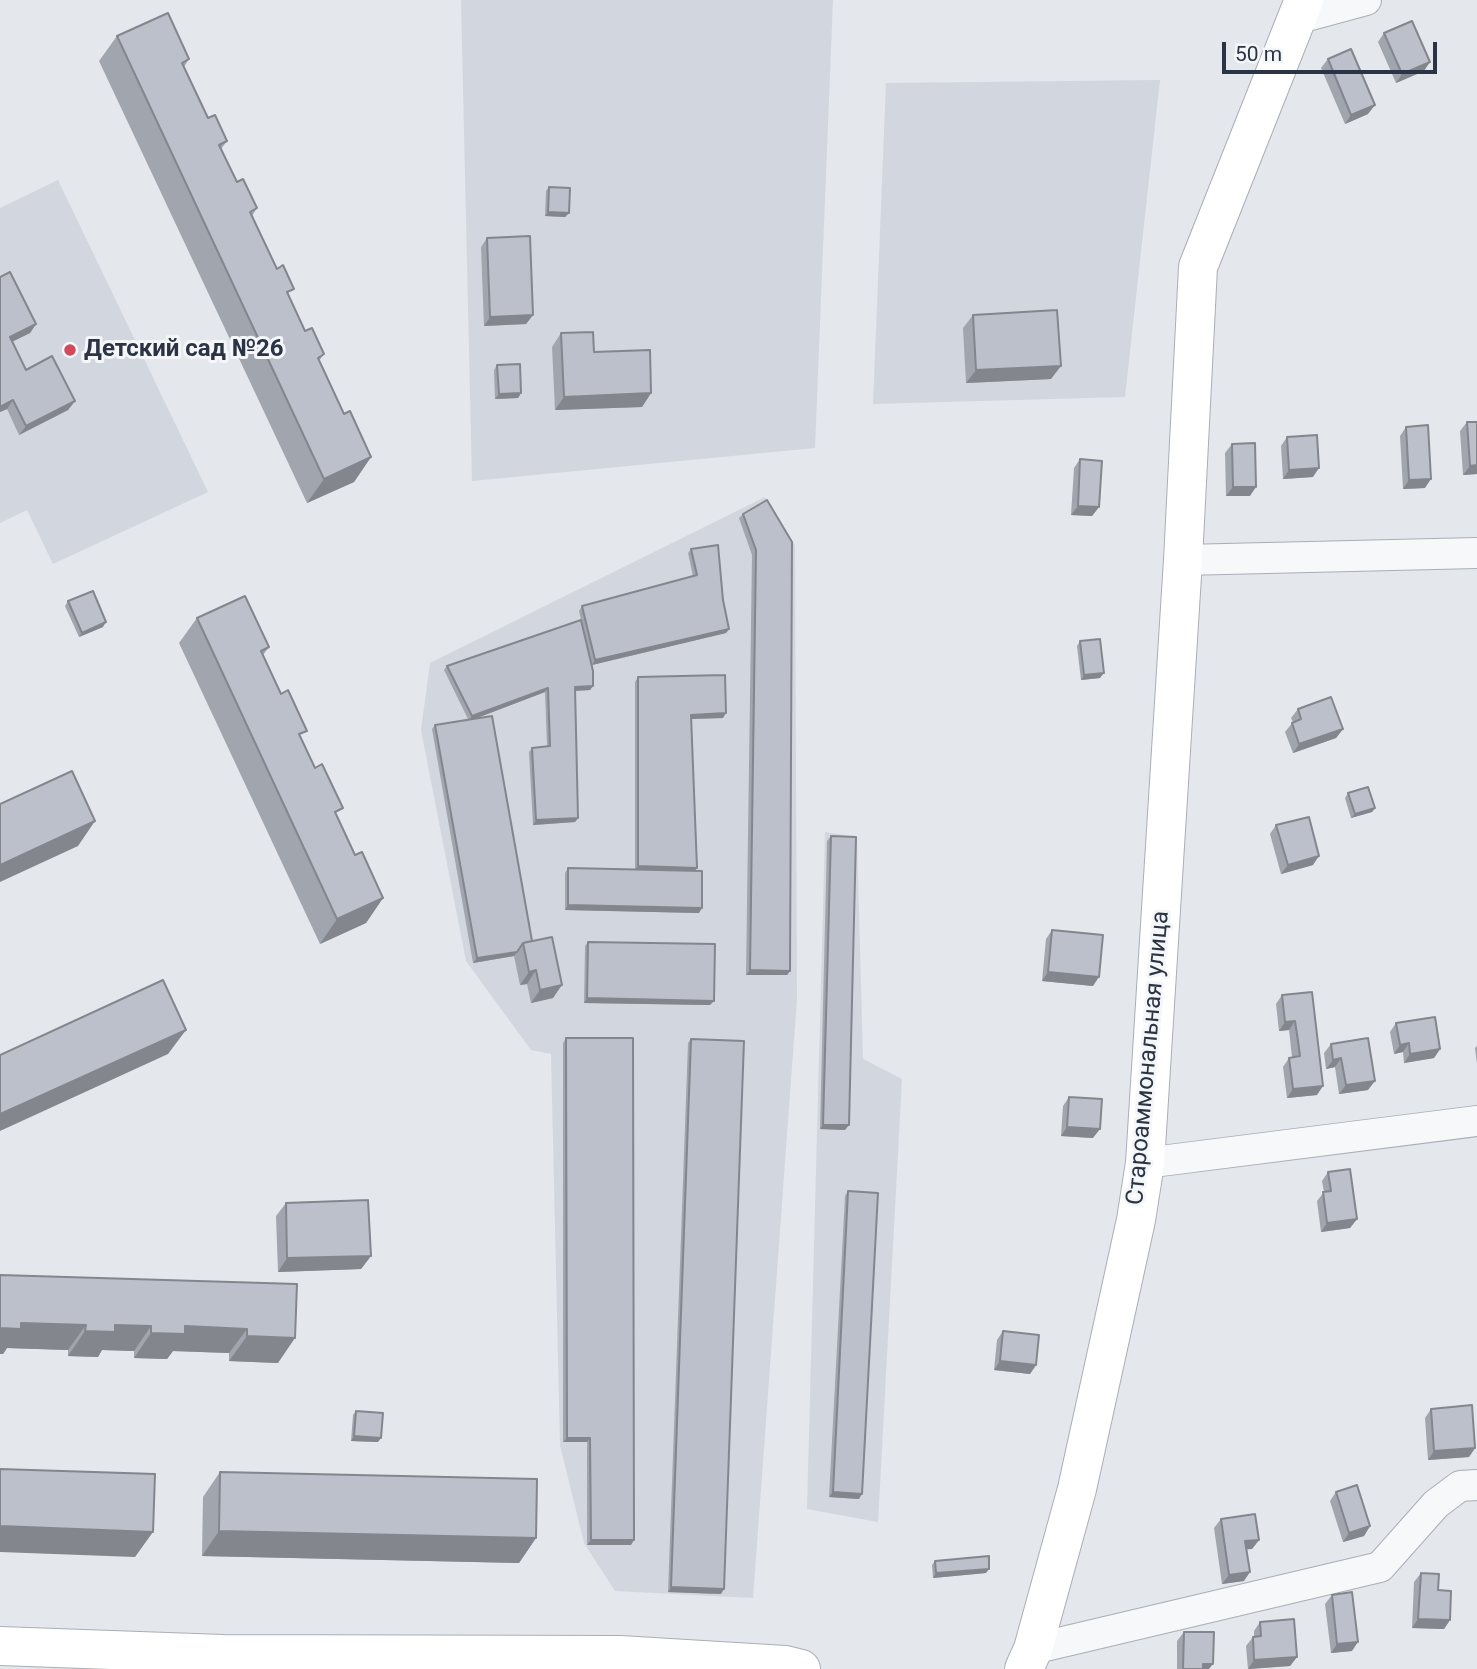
<!DOCTYPE html>
<meta charset="utf-8">
<style>
body{margin:0}
#map{position:relative;width:1477px;height:1669px;overflow:hidden;background:#e4e7ec;font-family:Roboto,sans-serif}
canvas{display:block}
.scale{position:absolute;left:1222px;top:42px;width:215px;height:32px;box-sizing:border-box;border:4px solid #2b3445;border-top:0;padding-left:9px;font-size:21px;line-height:24px;white-space:nowrap;color:#2b3445;-webkit-text-stroke:5px #f4f6f9;paint-order:stroke}
</style>
<div id="map">
<canvas width="1477" height="1669"></canvas>
<div class="scale">50 m</div>
</div>
<script>
const ctx = document.querySelector('canvas').getContext('2d');
ctx.lineJoin = 'round';
function fillPath(path, color) {
  ctx.fillStyle = color;
  ctx.fill(path, 'evenodd');
}
function poly(rows) {
  const path = new Path2D();
  for (const r of rows) {
    path.moveTo(r[0], r[1]);
    for (let i = 2; i < r.length; i += 2) path.lineTo(r[i], r[i + 1]);
  }
  return path;
}
function trace(path, color, width, dash) {
  ctx.strokeStyle = color;
  ctx.lineWidth = width;
  ctx.lineCap = dash ? 'butt' : 'round';
  ctx.setLineDash(dash || []);
  ctx.stroke(path);
}
function label(font, color, halo, rows, align = 'center') {
  ctx.font = font + ' Roboto,sans-serif';
  ctx.lineWidth = 6;
  ctx.setLineDash([]);
  ctx.textBaseline = 'middle';
  ctx.strokeStyle = halo;
  ctx.fillStyle = color;
  for (const [text, x, y, turn = 0] of rows) {
    ctx.save();
    ctx.translate(x, y);
    ctx.rotate((+turn || 0) * Math.PI / 180);
    ctx.textAlign = isNaN(turn) ? turn : align;
    if (halo) ctx.strokeText(text, 0, 0);
    ctx.fillText(text, 0, 0);
    ctx.restore();
  }
}
const built = poly([
 [461,0,833,0,815,448,472,481],
 [1160,80,1125,397,873,404,886,83],
 [58,180,208,492,53,564,27,510,0,523,0,208],
 [765,497,795,545,797,999,753,1598,615,1591,584,1543,560,1445,551,1054,531,1050,466,961,421,730,430,663],
 [825,832,857,837,863,1059,902,1079,878,1522,807,1509]
]);
const street = poly([
 [1296,19,1366,0],
 [1183,560,1477,553],
 [1145,1163,1477,1121],
 [1033,1649,1380,1567,1436,1504,1460,1486,1477,1485]
]);
const secondary = poly([
 [0,1646,223,1654,620,1655,785,1665,801,1669],
 [1024,1669,1033,1649,1077,1489,1136,1220,1145,1163,1183,560,1198,267,1304,0]
]);
const wall = poly([
 [1384,33,1424,71,1396,83,1378,42],
 [117,36,189,59,184,67,208,118,227,141,221,149,237,182,257,208,252,216,305,331,324,354,319,361,344,414,371,457,354,482,307,503,99,61],
 [1328,59,1368,114,1345,124,1321,68],
 [549,187,569,213,565,217,545,216,546,191],
 [487,238,533,315,526,324,484,326,481,247],
 [0,277,36,324,30,333,12,342,26,370,75,401,68,410,19,435,7,409,0,412],
 [973,315,1051,379,966,383,963,328],
 [561,333,594,352,651,393,642,407,555,410,552,347],
 [497,365,521,393,518,398,495,399,494,370],
 [1467,422,1477,422,1477,474,1463,475,1460,431],
 [1406,427,1425,488,1403,489,1400,436],
 [1287,437,1313,477,1283,479,1281,446],
 [1232,444,1250,496,1226,496,1225,453],
 [1080,459,1099,507,1092,516,1071,515,1074,468],
 [767,500,790,971,787,975,746,975,752,555,739,518,743,514],
 [691,549,723,600,729,629,726,633,592,665,579,611,582,606,693,576,688,553],
 [68,601,103,627,79,637,65,606],
 [197,618,269,647,263,655,355,855,383,898,366,923,320,944,179,643],
 [1080,641,1100,678,1081,680,1077,646],
 [447,666,593,686,590,690,575,691,578,818,575,822,533,825,529,752,532,748,547,746,545,692,477,718,532,941,553,998,531,1003,527,984,520,985,514,956,473,963,432,729,435,725,468,719,444,670],
 [638,677,723,718,691,719,695,871,699,913,565,910,565,873,568,868,635,869,635,682],
 [1298,709,1343,729,1336,738,1293,753,1285,732,1293,722,1291,718],
 [1348,793,1375,808,1372,812,1351,818,1345,798],
 [1276,825,1313,865,1281,874,1270,834],
 [831,836,845,1130,820,1129,827,841],
 [1052,930,1093,986,1042,981,1046,939],
 [588,942,710,1005,584,1003,585,946],
 [1312,992,1317,1095,1287,1098,1283,1067,1289,1058,1292,1057,1289,1030,1279,1031,1276,1004,1282,995],
 [1396,1023,1440,1049,1434,1058,1404,1063,1403,1052,1394,1054,1390,1032],
 [566,1038,631,1545,587,1545,587,1442,563,1442,563,1043],
 [691,1039,721,1594,668,1592,688,1043],
 [1331,1044,1368,1090,1339,1094,1335,1067,1326,1069,1324,1053],
 [1477,1046,1477,1064,1475,1048],
 [1069,1097,1093,1138,1061,1136,1063,1106],
 [1328,1172,1357,1219,1350,1228,1321,1232,1317,1201,1324,1192,1322,1181],
 [848,1191,859,1499,829,1497,845,1196],
 [286,1203,371,1256,361,1269,278,1272,276,1216],
 [0,1275,297,1284,278,1363,229,1361,229,1353,173,1351,167,1359,134,1358,134,1351,102,1350,98,1357,68,1356,68,1350,7,1348,3,1354],
 [1003,1331,1036,1365,1030,1374,994,1370,997,1340],
 [1431,1409,1475,1448,1469,1457,1428,1460,1425,1418],
 [356,1411,378,1442,351,1441,353,1415],
 [220,1472,536,1538,519,1563,202,1556,203,1497],
 [1336,1492,1370,1526,1364,1536,1343,1542,1330,1501],
 [1221,1519,1259,1540,1252,1549,1247,1549,1244,1581,1222,1584,1214,1528],
 [935,1561,986,1573,933,1578,932,1565],
 [1421,1573,1450,1620,1444,1629,1412,1628,1414,1582],
 [1332,1595,1352,1651,1331,1653,1325,1604],
 [1260,1622,1297,1657,1290,1666,1248,1669,1246,1646,1253,1637,1254,1637,1254,1631],
 [1184,1632,1209,1669,1177,1669,1177,1641]
]);
const shadedWall = poly([
 [1430,62,1424,71,1396,83,1402,74],
 [1375,105,1368,114,1345,124,1351,115],
 [548,212,569,213,565,217,545,216],
 [533,315,526,324,484,326,490,317],
 [36,324,30,333,3,346,10,337],
 [1061,366,1051,379,966,383,976,370],
 [521,393,518,398,495,399,499,394],
 [651,393,642,407,555,410,564,397],
 [13,400,7,409,0,412,0,407],
 [75,401,68,410,19,435,26,426],
 [371,457,354,482,307,503,324,479],
 [1477,465,1477,474,1463,475,1470,466],
 [1319,468,1313,477,1283,479,1289,470],
 [1431,479,1425,488,1403,489,1409,480],
 [1233,487,1256,487,1250,496,1226,496],
 [1078,506,1099,507,1092,516,1071,515],
 [106,622,103,627,79,637,82,633],
 [729,629,726,633,592,665,595,660],
 [1104,673,1100,678,1081,680,1084,675],
 [593,686,590,690,572,691,575,687],
 [548,688,545,692,469,721,472,716],
 [726,713,723,718,688,719,691,715],
 [1343,729,1336,738,1293,753,1299,744],
 [1375,808,1372,812,1351,818,1355,814],
 [578,818,575,822,533,825,536,820],
 [95,821,78,846,0,882,0,865],
 [1319,856,1313,865,1281,874,1288,865],
 [638,866,697,868,694,872,635,870],
 [383,898,366,923,320,944,337,919],
 [568,905,702,908,699,913,565,910],
 [517,952,514,956,473,963,477,958],
 [536,970,527,984,520,985,529,972],
 [750,970,790,971,787,975,746,975],
 [1048,972,1099,977,1093,986,1042,981],
 [562,985,553,998,531,1003,540,990],
 [587,998,714,1001,710,1005,584,1003],
 [1295,1021,1289,1030,1279,1031,1285,1022],
 [186,1030,168,1054,0,1131,0,1114],
 [1409,1043,1403,1052,1394,1054,1400,1045],
 [1440,1049,1434,1058,1404,1063,1410,1054],
 [1341,1058,1335,1067,1326,1069,1333,1060],
 [1375,1081,1368,1090,1339,1094,1346,1085],
 [1323,1086,1317,1095,1287,1098,1293,1089],
 [823,1125,849,1125,845,1130,820,1129],
 [1067,1127,1100,1129,1093,1138,1061,1136],
 [1357,1219,1350,1228,1321,1232,1327,1223],
 [371,1256,361,1269,278,1272,287,1258],
 [21,1323,86,1325,68,1350,7,1348,3,1354,0,1354,0,1328],
 [115,1325,151,1326,134,1351,102,1350,98,1357,68,1356,85,1331],
 [185,1326,247,1329,229,1353,173,1351,167,1359,134,1358,151,1333],
 [247,1336,295,1338,278,1363,229,1361],
 [1000,1361,1036,1365,1030,1374,994,1370],
 [354,1436,381,1438,378,1442,351,1441],
 [567,1438,590,1438,587,1442,563,1442],
 [1475,1448,1469,1457,1428,1460,1434,1451],
 [833,1492,862,1494,859,1499,829,1497],
 [0,1526,153,1532,135,1557,0,1552],
 [1370,1526,1364,1536,1343,1542,1349,1533],
 [219,1531,536,1538,519,1563,202,1556],
 [591,1540,634,1540,631,1545,587,1545],
 [1259,1540,1252,1549,1239,1550,1245,1541],
 [989,1569,986,1573,933,1578,936,1573],
 [1250,1572,1244,1581,1222,1584,1229,1575],
 [671,1587,724,1589,721,1594,668,1592],
 [1418,1619,1450,1620,1444,1629,1412,1628],
 [1358,1642,1352,1651,1331,1653,1337,1644],
 [1297,1657,1290,1666,1248,1669,1254,1660],
 [1203,1664,1213,1664,1209,1669,1199,1669]
]);
const building = poly([
 [168,13,189,59,182,63,208,118,215,115,227,141,219,145,237,182,243,179,257,208,250,212,277,269,283,265,294,289,287,292,305,331,312,328,324,354,318,358,344,414,350,411,371,457,324,479,117,36,168,13],
 [1412,21,1430,62,1402,74,1384,33,1412,21],
 [1351,49,1375,105,1351,115,1328,59,1351,49],
 [549,187,570,188,569,213,548,212,549,187],
 [530,236,533,315,490,317,487,238,530,236],
 [10,272,36,324,10,337,26,370,52,356,75,401,26,426,13,400,0,407,0,277,10,272],
 [1057,310,1061,366,976,370,973,315,1057,310],
 [593,332,594,352,650,350,651,393,564,397,561,333,593,332],
 [520,364,521,393,499,394,497,365,520,364],
 [1467,422,1477,422,1477,465,1470,466,1467,422],
 [1428,425,1431,479,1409,480,1406,427,1428,425],
 [1317,435,1319,468,1289,470,1287,437,1317,435],
 [1255,443,1256,487,1233,487,1232,444,1255,443],
 [1080,459,1102,461,1099,507,1078,506,1080,459],
 [767,500,792,542,790,971,750,970,756,550,743,514,767,500],
 [718,545,723,600,729,629,595,660,582,606,697,575,691,549,718,545],
 [93,591,106,622,82,633,68,601,93,591],
 [245,596,269,647,261,651,281,694,288,690,307,731,299,734,315,768,322,764,343,808,335,812,355,855,362,852,383,898,337,919,197,618,245,596],
 [581,620,593,671,593,686,575,687,578,818,536,820,532,748,550,746,548,688,472,716,447,666,581,620],
 [1100,639,1104,673,1084,675,1080,641,1100,639],
 [725,675,726,713,691,715,697,868,638,866,638,677,725,675],
 [1331,697,1343,729,1299,744,1292,723,1301,719,1298,709,1331,697],
 [492,716,532,941,523,943,517,952,477,958,435,725,492,716],
 [72,771,95,821,0,865,0,804,72,771],
 [1368,787,1375,808,1355,814,1348,793,1368,787],
 [1309,817,1319,856,1288,865,1276,825,1309,817],
 [831,836,856,837,849,1125,823,1125,831,836],
 [568,868,702,871,702,908,568,905,568,868],
 [1052,930,1103,935,1099,977,1048,972,1052,930],
 [552,937,562,985,540,990,536,970,529,972,523,943,552,937],
 [588,942,715,944,714,1001,587,998,588,942],
 [163,980,186,1030,0,1114,0,1055,163,980],
 [1312,992,1323,1086,1293,1089,1289,1058,1300,1056,1298,1041,1295,1021,1285,1022,1282,995,1312,992],
 [1435,1017,1440,1049,1410,1054,1409,1043,1400,1045,1396,1023,1435,1017],
 [566,1038,633,1038,634,1540,591,1540,590,1438,567,1438,566,1038],
 [1368,1038,1375,1081,1346,1085,1341,1058,1333,1060,1331,1044,1368,1038],
 [691,1039,744,1041,724,1589,671,1587,691,1039],
 [1069,1097,1102,1099,1100,1129,1067,1127,1069,1097],
 [1350,1169,1357,1219,1327,1223,1323,1192,1331,1191,1328,1172,1350,1169],
 [848,1191,878,1193,862,1494,833,1492,848,1191],
 [368,1200,371,1256,287,1258,286,1203,368,1200],
 [0,1275,297,1284,295,1338,247,1336,247,1329,185,1326,185,1334,151,1333,151,1326,115,1325,115,1332,85,1331,86,1325,21,1323,21,1329,0,1328,0,1275],
 [1003,1331,1039,1335,1036,1365,1000,1361,1003,1331],
 [1472,1405,1475,1448,1434,1451,1431,1409,1472,1405],
 [356,1411,383,1413,381,1438,354,1436,356,1411],
 [0,1469,155,1474,153,1532,0,1526,0,1469],
 [220,1472,537,1479,536,1538,219,1531,220,1472],
 [1357,1485,1370,1526,1349,1533,1336,1492,1357,1485],
 [1255,1514,1259,1540,1245,1541,1250,1572,1229,1575,1221,1519,1255,1514],
 [989,1556,989,1569,936,1573,935,1561,989,1556],
 [1421,1573,1439,1574,1438,1590,1451,1591,1450,1620,1418,1619,1421,1573],
 [1352,1592,1358,1642,1337,1644,1332,1595,1352,1592],
 [1294,1619,1297,1657,1254,1660,1253,1637,1261,1636,1260,1622,1294,1619],
 [1184,1632,1214,1632,1213,1664,1203,1664,1203,1669,1183,1669,1184,1632]
]);
const markers = [
 [70,350,7,"#d1495b"]
];
const poiNames = [
 ["Детский сад №26",84,350]
];
const streetNames = [
 ["Староаммональная улица",1149,1058,-85]
];
fillPath(built, '#d2d6de');
trace(street, '#a9aeb7', 32);
trace(secondary, '#a9aeb7', 40);
trace(street, '#f7f8fa', 30);
trace(secondary, '#fff', 38);
fillPath(wall, '#a1a5ae');
fillPath(shadedWall, '#83868d');
fillPath(building, '#bbc0ca');
trace(building, '#83868d', 2);
for (const [x, y, r, color] of markers) {
  const dot = new Path2D();
  dot.arc(x, y, r, 0, 2 * Math.PI);
  ctx.fillStyle = color;
  ctx.fill(dot);
  trace(dot, '#f4f6f9', 2.5);
}
label('bold 24px', '#2b3445', '#f4f6f9', poiNames, 'left');
label('24px', '#2b3445', '#f4f6f9', streetNames);
</script>
